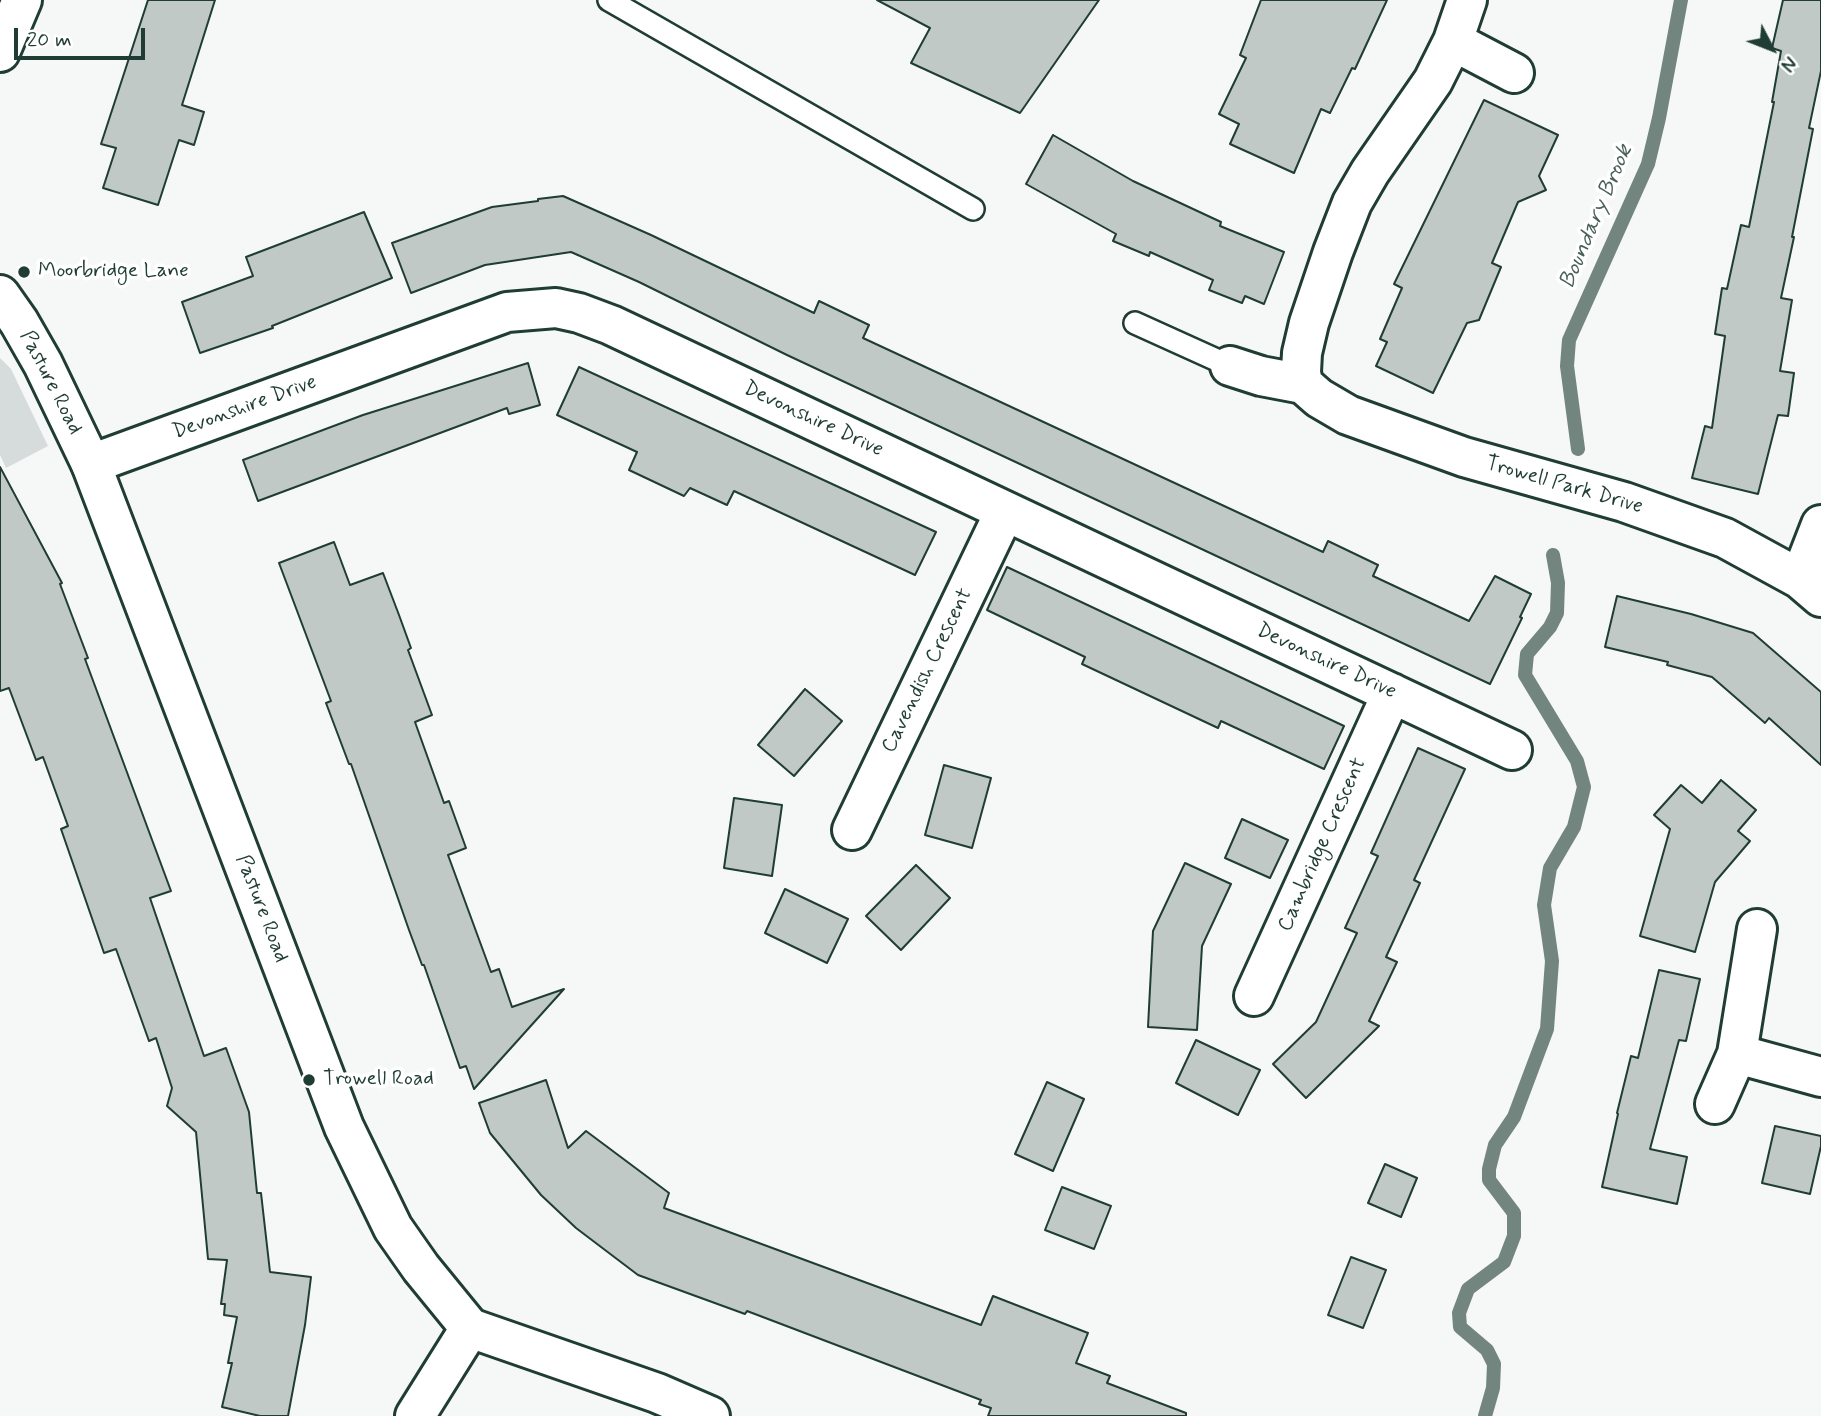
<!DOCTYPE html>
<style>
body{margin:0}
#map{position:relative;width:1821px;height:1416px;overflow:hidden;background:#f6f7f7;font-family:Mynerve,sans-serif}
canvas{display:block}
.north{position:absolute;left:1737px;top:14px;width:70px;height:70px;-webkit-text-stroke:5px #fff;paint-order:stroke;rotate:132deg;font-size:19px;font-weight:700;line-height:28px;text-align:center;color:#1f3d34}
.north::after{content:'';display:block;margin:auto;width:24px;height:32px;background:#1f3d34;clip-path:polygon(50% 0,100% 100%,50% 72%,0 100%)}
.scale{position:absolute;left:14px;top:28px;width:131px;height:32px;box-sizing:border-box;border:4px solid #1f3d34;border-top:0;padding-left:9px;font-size:21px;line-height:24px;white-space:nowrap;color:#1f3d34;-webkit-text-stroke:5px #fff;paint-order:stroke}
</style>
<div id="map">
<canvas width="1821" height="1416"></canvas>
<div class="north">N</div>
<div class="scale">20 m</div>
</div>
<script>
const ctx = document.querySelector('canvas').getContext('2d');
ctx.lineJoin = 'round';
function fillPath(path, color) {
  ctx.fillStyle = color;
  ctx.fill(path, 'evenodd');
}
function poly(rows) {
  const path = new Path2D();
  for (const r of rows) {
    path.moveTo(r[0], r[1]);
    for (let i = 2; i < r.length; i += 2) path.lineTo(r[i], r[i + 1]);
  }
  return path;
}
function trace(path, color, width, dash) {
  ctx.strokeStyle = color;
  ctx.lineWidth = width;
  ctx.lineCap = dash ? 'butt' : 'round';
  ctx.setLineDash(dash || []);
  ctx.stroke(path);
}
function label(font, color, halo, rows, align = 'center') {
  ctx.font = font + ' Mynerve,sans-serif';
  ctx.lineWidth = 7;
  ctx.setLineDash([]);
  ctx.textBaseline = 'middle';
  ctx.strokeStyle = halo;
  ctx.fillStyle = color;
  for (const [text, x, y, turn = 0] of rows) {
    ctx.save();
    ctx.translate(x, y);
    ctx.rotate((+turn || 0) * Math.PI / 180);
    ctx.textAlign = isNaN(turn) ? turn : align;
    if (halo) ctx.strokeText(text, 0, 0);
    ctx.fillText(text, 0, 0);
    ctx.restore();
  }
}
const green = poly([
 [0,358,11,369,48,446,6,468,0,455]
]);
const stream = poly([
 [1578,449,1567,366,1569,340,1648,164,1659,118,1681,0],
 [1485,1416,1493,1388,1494,1364,1487,1350,1460,1327,1459,1313,1468,1289,1504,1262,1514,1236,1514,1213,1489,1180,1489,1169,1495,1145,1514,1117,1547,1029,1552,961,1544,905,1550,868,1574,827,1584,787,1577,761,1525,675,1527,654,1550,627,1557,613,1558,583,1553,555]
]);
const building = poly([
 [148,0,215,0,182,105,204,112,194,145,179,140,158,205,103,188,116,148,101,144,148,0],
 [877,0,1099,0,1020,113,911,63,930,28,877,0],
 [1261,0,1387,0,1355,69,1352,68,1330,113,1321,109,1294,173,1230,144,1239,124,1219,114,1246,58,1240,55,1261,0],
 [1783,0,1821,0,1821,71,1809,128,1813,129,1792,237,1794,237,1781,298,1792,300,1780,371,1794,373,1788,416,1778,415,1758,494,1692,478,1705,426,1712,428,1725,336,1715,334,1722,288,1727,289,1741,225,1749,227,1774,102,1772,102,1781,51,1772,48,1783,0],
 [1484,100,1558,135,1539,176,1546,190,1518,202,1492,263,1501,267,1479,320,1467,323,1433,393,1376,366,1387,342,1380,339,1402,288,1394,284,1484,100],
 [1053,135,1133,181,1221,222,1220,226,1284,252,1264,304,1245,296,1242,303,1209,290,1213,280,1150,252,1149,256,1113,241,1116,234,1026,184,1053,135],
 [563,196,651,235,814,313,819,301,869,325,863,338,1323,552,1328,541,1378,565,1373,576,1469,621,1495,576,1531,594,1520,617,1522,618,1490,684,787,355,639,282,571,252,485,265,411,293,392,243,492,207,538,201,538,199,563,196],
 [364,212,392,278,272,326,273,328,200,353,182,302,253,276,246,257,364,212],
 [528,363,540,405,509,414,507,408,258,501,243,460,363,415,528,363],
 [579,367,936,532,915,575,734,491,727,505,690,488,684,496,629,470,637,452,557,415,579,367],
 [0,467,62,583,60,584,88,658,85,659,171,891,150,898,204,1056,226,1048,249,1112,257,1193,261,1193,270,1272,311,1277,305,1325,288,1416,260,1416,222,1407,232,1363,228,1363,237,1317,224,1315,225,1304,221,1304,227,1260,208,1259,196,1132,167,1106,172,1088,156,1038,149,1041,116,949,104,953,61,829,68,826,43,757,36,760,9,688,0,691,0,467],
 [334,542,350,585,383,573,399,615,411,648,408,650,432,715,415,722,444,803,449,801,466,848,448,855,491,972,499,969,512,1007,564,989,474,1089,466,1066,460,1068,424,965,422,965,409,930,351,764,349,764,326,703,331,701,279,563,334,542],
 [1007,567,1344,726,1324,769,1221,721,1218,728,1082,664,1085,657,987,610,1007,567],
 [1617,596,1691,614,1753,633,1821,692,1821,765,1769,718,1765,723,1712,677,1667,665,1668,662,1605,647,1617,596],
 [805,689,842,721,794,776,758,745,805,689],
 [1418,748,1465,769,1414,880,1420,883,1386,957,1397,962,1369,1021,1379,1026,1306,1098,1273,1064,1316,1022,1357,933,1345,928,1378,856,1371,853,1418,748],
 [944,765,991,778,972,848,925,835,944,765],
 [1721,780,1756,810,1738,831,1750,841,1715,882,1695,952,1640,936,1670,829,1654,815,1681,785,1702,803,1721,780],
 [734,798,782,805,772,876,724,868,734,798],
 [1242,819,1288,840,1270,878,1225,858,1242,819],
 [1185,863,1231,884,1202,946,1197,1030,1148,1027,1153,931,1185,863],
 [916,865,950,898,901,950,866,916,916,865],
 [785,889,848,919,827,963,765,933,785,889],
 [1659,970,1700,979,1686,1041,1679,1040,1650,1149,1687,1157,1677,1204,1602,1187,1618,1114,1617,1113,1631,1056,1638,1058,1659,970],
 [1196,1040,1260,1070,1238,1115,1176,1083,1196,1040],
 [546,1080,568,1148,586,1131,669,1193,664,1208,981,1325,993,1296,1088,1333,1076,1363,1110,1376,1107,1383,1186,1413,1186,1416,988,1416,991,1408,979,1404,981,1400,747,1311,745,1314,638,1275,576,1228,541,1195,490,1133,479,1103,546,1080],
 [1047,1082,1084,1099,1053,1171,1015,1154,1047,1082],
 [1775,1126,1821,1136,1821,1146,1810,1194,1762,1183,1775,1126],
 [1385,1164,1417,1178,1401,1217,1368,1203,1385,1164],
 [1062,1187,1111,1206,1094,1249,1045,1230,1062,1187],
 [1351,1257,1386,1270,1363,1328,1328,1315,1351,1257]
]);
const service = poly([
 [609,0,973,209],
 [1135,323,1230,366]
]);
const minor = poly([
 [1467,0,1453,41,1433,81,1370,172,1352,203,1333,252,1309,323,1302,353,1301,372,1303,384,1319,398,1348,415,1464,457,1624,502,1725,538,1800,579,1821,597],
 [1453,41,1514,73],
 [1230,366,1261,376,1303,384],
 [91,464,507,312,556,308,579,313,611,325,1512,750],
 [1800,579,1821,525],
 [852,830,1005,511],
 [1254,996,1392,693],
 [1737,1054,1821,1077],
 [1715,1104,1737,1054,1757,929]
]);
const tertiary = poly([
 [0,52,22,0]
]);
const secondary = poly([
 [0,295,19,322,43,364,91,464,344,1127,393,1228,421,1268,470,1328]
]);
const primary = poly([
 [415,1416,470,1328,657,1393,710,1416]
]);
const markers = [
 [24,272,7,"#1f3d34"],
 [309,1080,7,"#1f3d34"]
];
const poiNames = [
 ["Moorbridge Lane",38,272],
 ["Trowell Road",323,1080]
];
const streetNames = [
 ["Pasture Road",50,383,63],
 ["Devonshire Drive",245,408,-20],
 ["Devonshire Drive",813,420,25],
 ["Trowell Park Drive",1564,486,16],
 ["Devonshire Drive",1326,662,25],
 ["Cavendish Crescent",928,671,-64],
 ["Cambridge Crescent",1323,845,-66],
 ["Pasture Road",261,909,69]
];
const waterNames = [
 ["Boundary Brook",1597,217,-67]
];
fillPath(green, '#d6dcdb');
trace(stream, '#72857f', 14);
fillPath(building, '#c0c9c6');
trace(building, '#1f3d34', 2);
trace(service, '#1f3d34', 26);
trace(minor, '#1f3d34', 44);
trace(tertiary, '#1f3d34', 44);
trace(secondary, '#1f3d34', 44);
trace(primary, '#1f3d34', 44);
trace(service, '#fff', 21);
trace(minor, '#fff', 38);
trace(tertiary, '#fff', 38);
trace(secondary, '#fff', 38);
trace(primary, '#fff', 38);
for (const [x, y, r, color] of markers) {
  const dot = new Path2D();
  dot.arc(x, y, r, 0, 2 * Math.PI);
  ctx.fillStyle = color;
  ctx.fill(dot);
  trace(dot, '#fff', 2.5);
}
label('21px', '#1f3d34', '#fff', poiNames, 'left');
label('21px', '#1f3d34', '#fff', streetNames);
label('italic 23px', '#49615a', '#fff', waterNames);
</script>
